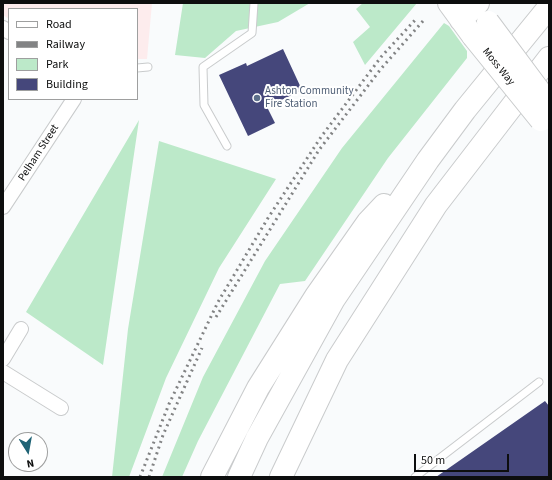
<!DOCTYPE html>
<style>
body{margin:0}
#map{position:relative;width:552px;height:480px;overflow:hidden;background:#f9fbfc;font-family:"Source Sans 3",sans-serif}
canvas{display:block}
.frame{position:absolute;inset:0;border:4px solid #0d0e0e;pointer-events:none}
.legend{position:absolute;left:8px;top:8px;width:130px;height:92px;box-sizing:border-box;background:#fff;border:1px solid #9e9f9f;margin:0;padding:5px 7px;list-style:none;font-size:12px;color:#0d0e0e}
.legend li{display:flex;align-items:center;gap:8px;height:20px}
.legend b{width:20px;border:1px solid #9e9f9f}
.north{position:absolute;left:8px;top:432px;width:40px;height:40px;box-sizing:border-box;background:#fff;border:1px solid #9e9f9f;border-radius:50%;rotate:169deg;font-size:11px;font-weight:700;line-height:16px;text-align:center;color:#0d0e0e}
.north::after{content:'';display:block;margin:auto;width:14px;height:18px;background:#1f6375;clip-path:polygon(50% 0,100% 100%,50% 72%,0 100%)}
.scale{position:absolute;left:414px;top:454px;width:95px;height:18px;box-sizing:border-box;border:2px solid #0d0e0e;border-top:0;padding-left:5px;font-size:12px;line-height:14px;white-space:nowrap;color:#0d0e0e;-webkit-text-stroke:3px #fff;paint-order:stroke}
</style>
<div id="map">
<canvas width="552" height="480"></canvas>
<div class="frame"></div>
<ul class="legend">
<li><b style="height:5px;background:#fff"></b>Road</li>
<li><b style="height:5px;background:#828384"></b>Railway</li>
<li><b style="height:11px;background:#bce9c9"></b>Park</li>
<li><b style="height:11px;background:#45477b"></b>Building</li>
</ul>
<div class="north">N</div>
<div class="scale">50 m</div>
</div>
<script>
const ctx = document.querySelector('canvas').getContext('2d');
ctx.lineJoin = 'round';
function fillPath(path, color) {
  ctx.fillStyle = color;
  ctx.fill(path, 'evenodd');
}
function poly(rows) {
  const path = new Path2D();
  for (const r of rows) {
    path.moveTo(r[0], r[1]);
    for (let i = 2; i < r.length; i += 2) path.lineTo(r[i], r[i + 1]);
  }
  return path;
}
function trace(path, color, width, dash) {
  ctx.strokeStyle = color;
  ctx.lineWidth = width;
  ctx.lineCap = dash ? 'butt' : 'round';
  ctx.setLineDash(dash || []);
  ctx.stroke(path);
}
function label(font, color, halo, rows, align = 'center') {
  ctx.font = font + ' "Source Sans 3",sans-serif';
  ctx.lineWidth = 4;
  ctx.setLineDash([]);
  ctx.textBaseline = 'middle';
  ctx.strokeStyle = halo;
  ctx.fillStyle = color;
  for (const [text, x, y, turn = 0] of rows) {
    ctx.save();
    ctx.translate(x, y);
    ctx.rotate((+turn || 0) * Math.PI / 180);
    ctx.textAlign = isNaN(turn) ? turn : align;
    if (halo) ctx.strokeText(text, 0, 0);
    ctx.fillText(text, 0, 0);
    ctx.restore();
  }
}
const commercial = poly([
 [3,3,152,3,147,59,137,59,137,9,9,9,9,19,3,15]
]);
const green = poly([
 [183,3,310,3,278,22,236,31,205,58,175,55],
 [363,3,417,3,365,65,353,42,370,27,356,9],
 [444,23,449,26,467,51,467,58,388,158,305,281,280,284,198,441,182,477,162,477,203,377,265,261,342,148],
 [139,120,103,365,26,312],
 [159,141,276,179,219,268,166,378,129,477,112,477,128,329]
]);
const building = poly([
 [283,49,302,90,267,107,275,123,248,136,219,75,246,63,247,66],
 [545,401,549,406,549,477,436,477]
]);
const lane = poly([
 [137,68,148,67],
 [227,146,204,105,203,67,252,33,254,3],
 [415,477,539,382]
]);
const street = poly([
 [3,28,9,32],
 [3,207,74,99],
 [3,359,21,329],
 [3,372,61,408]
]);
const primary = poly([
 [449,3,473,36],
 [461,20,478,3]
]);
const highway = poly([
 [212,477,258,388,316,296,368,222,384,205],
 [239,477,257,438,334,299,428,160,465,110,549,7],
 [281,477,337,360,436,205,549,58]
]);
const rail = poly([
 [216,317,319,150,380,70,423,21],
 [140,477,169,404,218,302,268,218,321,137,381,57,416,19],
 [149,477,163,435,202,348]
]);
const primaryBridge = poly([
 [488,22,549,104],
 [473,36,541,120]
]);
const markers = [
 [257,98,4,"#5c6f8a"]
];
const streetNames = [
 ["Moss Way",498,67,51],
 ["Pelham Street",39,153,-57]
];
const serviceNames = [
 ["Ashton Community",265,92],
 ["Fire Station",265,105]
];
fillPath(commercial, '#fdeced');
fillPath(green, '#bce9c9');
fillPath(building, '#45477b');
trace(lane, '#c9cbcc', 9);
trace(street, '#c9cbcc', 16);
trace(primary, '#c9cbcc', 24);
trace(highway, '#c9cbcc', 24);
trace(lane, '#fff', 7);
trace(street, '#fff', 14);
trace(primary, '#fff', 22);
trace(highway, '#fff', 22);
trace(rail, '#828384', 3, [2, 4]);
trace(primaryBridge, '#c9cbcc', 24, []);
trace(primaryBridge, '#fff', 22);
for (const [x, y, r, color] of markers) {
  const dot = new Path2D();
  dot.arc(x, y, r, 0, 2 * Math.PI);
  ctx.fillStyle = color;
  ctx.fill(dot);
  trace(dot, '#fff', 1.5);
}
label('11px', '#0d0e0e', '#fff', streetNames);
label('11px', '#4e5e75', '#fff', serviceNames, 'left');
</script>
